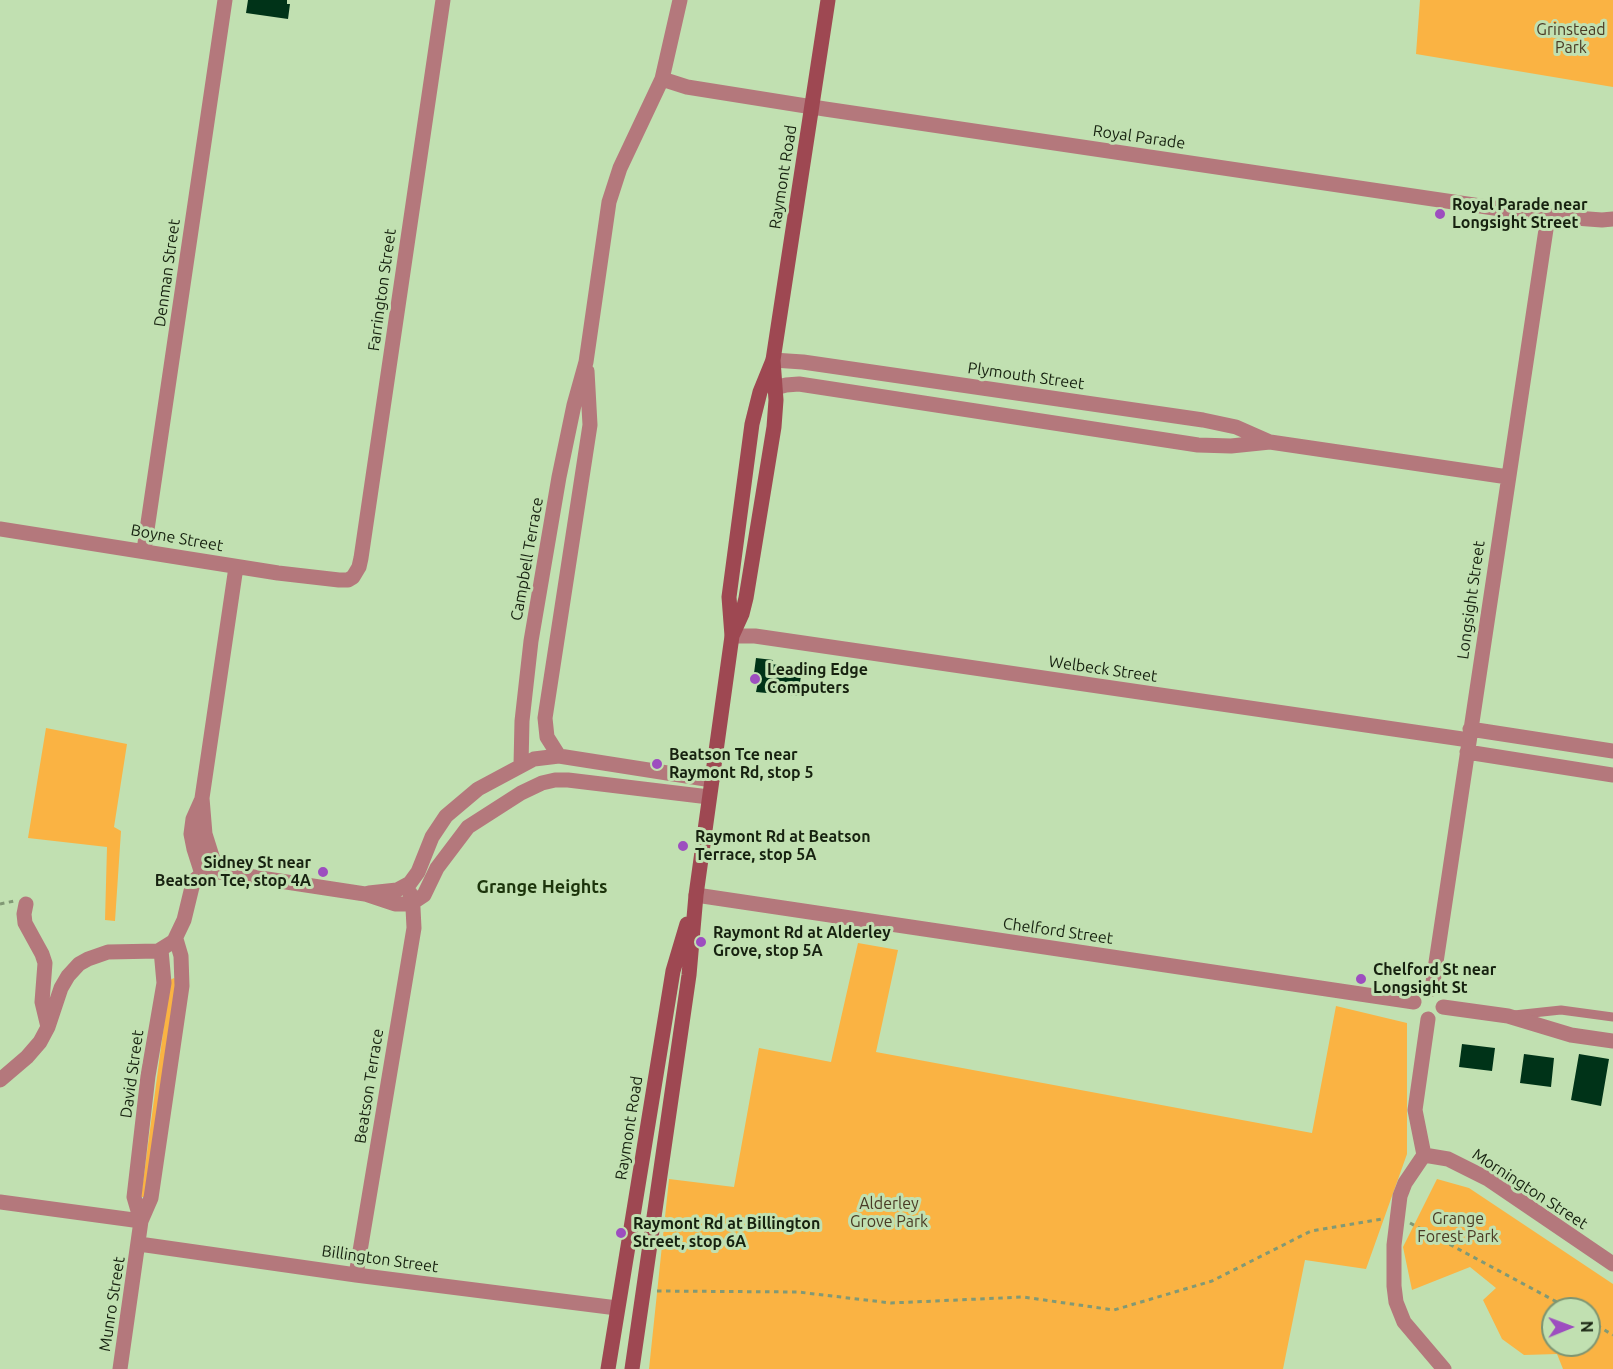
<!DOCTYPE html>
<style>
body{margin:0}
#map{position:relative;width:1613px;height:1369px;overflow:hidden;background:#c1e0b1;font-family:Ubuntu,sans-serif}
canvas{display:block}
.north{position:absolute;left:1541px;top:1297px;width:60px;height:60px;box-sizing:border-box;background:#c1e0b1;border:2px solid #7d9471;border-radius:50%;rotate:89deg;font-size:16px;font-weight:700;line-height:24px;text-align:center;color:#172210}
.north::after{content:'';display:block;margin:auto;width:21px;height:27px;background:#9d4ebf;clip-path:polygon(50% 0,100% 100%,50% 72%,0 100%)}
</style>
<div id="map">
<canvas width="1613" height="1369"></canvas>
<div class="north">N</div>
</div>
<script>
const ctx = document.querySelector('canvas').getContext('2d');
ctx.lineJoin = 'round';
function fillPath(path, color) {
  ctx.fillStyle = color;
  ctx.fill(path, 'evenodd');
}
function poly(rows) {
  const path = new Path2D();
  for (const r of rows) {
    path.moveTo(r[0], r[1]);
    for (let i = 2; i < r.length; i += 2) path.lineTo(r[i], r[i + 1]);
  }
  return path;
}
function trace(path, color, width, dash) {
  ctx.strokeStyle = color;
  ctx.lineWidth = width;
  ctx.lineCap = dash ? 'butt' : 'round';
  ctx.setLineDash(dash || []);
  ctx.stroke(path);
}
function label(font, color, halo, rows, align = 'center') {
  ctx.font = font + ' Ubuntu,sans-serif';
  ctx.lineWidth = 6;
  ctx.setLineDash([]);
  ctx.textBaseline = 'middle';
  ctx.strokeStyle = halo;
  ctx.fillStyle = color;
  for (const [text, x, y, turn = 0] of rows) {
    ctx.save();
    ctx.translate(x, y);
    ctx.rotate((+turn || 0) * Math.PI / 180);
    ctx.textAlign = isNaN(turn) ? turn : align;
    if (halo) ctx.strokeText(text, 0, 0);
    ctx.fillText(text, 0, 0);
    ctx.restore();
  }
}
const green = poly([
 [1420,0,1613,0,1613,87,1416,54],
 [46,728,127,744,114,827,121,831,115,921,105,920,107,847,28,838],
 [858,943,898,950,876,1052,1312,1133,1336,1006,1407,1023,1407,1154,1366,1269,1305,1260,1283,1369,649,1369,669,1179,734,1187,759,1048,831,1062],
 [174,978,177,981,146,1197,141,1197,170,980],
 [1437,1179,1469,1188,1613,1284,1613,1369,1563,1369,1557,1354,1524,1355,1502,1339,1483,1300,1496,1288,1470,1267,1412,1290,1403,1247],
 [1553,1309,1589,1309,1589,1345,1553,1345]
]);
const building = poly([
 [248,0,287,0,287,4,290,4,288,19,246,13],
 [756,658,773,660,772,664,802,669,798,696,756,692,758,682,753,681],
 [1462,1044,1495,1048,1492,1071,1459,1067],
 [1524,1054,1554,1058,1551,1087,1520,1083],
 [1579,1054,1609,1059,1601,1106,1571,1100]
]);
const path = poly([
 [0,904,14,901],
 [1410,1223,1570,1309],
 [657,1291,798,1292,891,1303,1023,1297,1114,1310,1212,1281,1311,1231,1382,1219],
 [1589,1321,1613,1335]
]);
const lane = poly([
 [1514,1015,1561,1010,1613,1017]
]);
const street = poly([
 [662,79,687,87,825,109,1548,216,1602,220,1613,219],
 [773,360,803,362,1203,420,1236,427,1270,442],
 [775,388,786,385,799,384,1198,445,1231,446,1270,442,1508,477],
 [0,529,278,573,339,580,348,580,353,577,359,567,361,558,443,0],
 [144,550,225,0],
 [732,636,755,636,1469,740],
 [1470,729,1613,751],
 [1467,752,1613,775],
 [559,756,547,737,545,718,590,425,587,371],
 [521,765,522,721,531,641,559,477,574,405,586,362,609,202,620,168,662,79,680,0],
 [201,801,193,819,191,834,194,849,202,874],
 [217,872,205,834,202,798,236,567],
 [369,893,397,890,410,883,418,872,432,837,446,816,478,789,534,759,559,756,712,780],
 [696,895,1414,1002],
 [26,904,24,914,25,923,42,954,45,963,42,1002,48,1027],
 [1432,989,1548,216],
 [1443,1007,1508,1016,1571,1035,1613,1041],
 [0,1080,27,1057,40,1042,48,1027,61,988,68,976,79,964,88,959,108,952,158,951,174,941,184,920,192,887,196,879,202,874,221,872,365,894,395,904,405,904,415,901,424,895,437,868,468,827,521,793,542,783,555,780,568,780,709,797],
 [1424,1155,1405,1183,1400,1196,1394,1245,1394,1286,1396,1302,1404,1322,1444,1369],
 [1424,1155,1448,1159,1488,1179,1613,1264],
 [1424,1155,1415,1110,1428,1019],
 [0,1202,141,1221],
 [141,1221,134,1197,148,1076,164,983,161,950],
 [139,1244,356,1275,617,1308],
 [356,1275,414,928,413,908,410,893],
 [120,1369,141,1221,151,1198,182,986,181,956,176,939]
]);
const secondary = poly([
 [732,636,742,614,746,598,774,427,776,400,773,360,828,0],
 [608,1369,673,971,687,924],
 [632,1369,689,975,696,895,732,636,729,597,752,424,760,392,773,360]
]);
const markers = [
 [1440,214,6,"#9d4ebf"],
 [755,679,6,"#9d4ebf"],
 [657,764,6,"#9d4ebf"],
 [683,846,6,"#9d4ebf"],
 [323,872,6,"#9d4ebf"],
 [701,942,6,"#9d4ebf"],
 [1361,979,6,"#9d4ebf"],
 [621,1233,6,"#9d4ebf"]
];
const parkNames = [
 ["Grinstead",1571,30],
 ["Park",1571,48],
 ["Alderley",889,1204],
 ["Grove Park",889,1222],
 ["Grange",1458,1219],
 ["Forest Park",1458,1237]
];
const streetNames = [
 ["Royal Parade",1139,137,8],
 ["Raymont Road",783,177,-81],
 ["Denman Street",167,273,-82],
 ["Farrington Street",382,290,-82],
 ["Plymouth Street",1026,376,8],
 ["Boyne Street",177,538,10],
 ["Campbell Terrace",527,559,-80],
 ["Longsight Street",1471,600,-82],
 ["Welbeck Street",1103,669,8],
 ["Chelford Street",1058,931,8],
 ["David Street",132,1074,-82],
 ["Beatson Terrace",369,1086,-81],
 ["Raymont Road",629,1128,-81],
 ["Mornington Street",1530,1189,33],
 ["Billington Street",380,1259,8],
 ["Munro Street",112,1304,-81]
];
const poiNames = [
 ["Royal Parade near",1452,205],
 ["Longsight Street",1452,223],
 ["Leading Edge",767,670],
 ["Computers",767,688],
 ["Beatson Tce near",669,755],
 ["Raymont Rd, stop 5",669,773],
 ["Raymont Rd at Beatson",695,837],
 ["Terrace, stop 5A",695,855],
 ["Sidney St near",311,863,"right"],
 ["Beatson Tce, stop 4A",311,881,"right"],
 ["Raymont Rd at Alderley",713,933],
 ["Grove, stop 5A",713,951],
 ["Chelford St near",1373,970],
 ["Longsight St",1373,988],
 ["Raymont Rd at Billington",633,1224],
 ["Street, stop 6A",633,1242]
];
const neighbourhoodNames = [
 ["Grange Heights",542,887]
];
fillPath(green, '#fab343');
fillPath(building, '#003318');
trace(path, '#819975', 3, [4.5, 4.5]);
trace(lane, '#b4787c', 9);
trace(street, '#b4787c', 15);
trace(secondary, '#9e4852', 15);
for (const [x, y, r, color] of markers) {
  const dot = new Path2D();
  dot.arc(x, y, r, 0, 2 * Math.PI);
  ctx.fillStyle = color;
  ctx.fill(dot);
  trace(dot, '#c1e0b1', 2);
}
label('16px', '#4a3a25', '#c1e0b1', parkNames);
label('16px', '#172210', '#c1e0b1', streetNames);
label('bold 16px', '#172210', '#c1e0b1', poiNames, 'left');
label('bold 18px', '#1c340b', '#c1e0b1', neighbourhoodNames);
</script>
